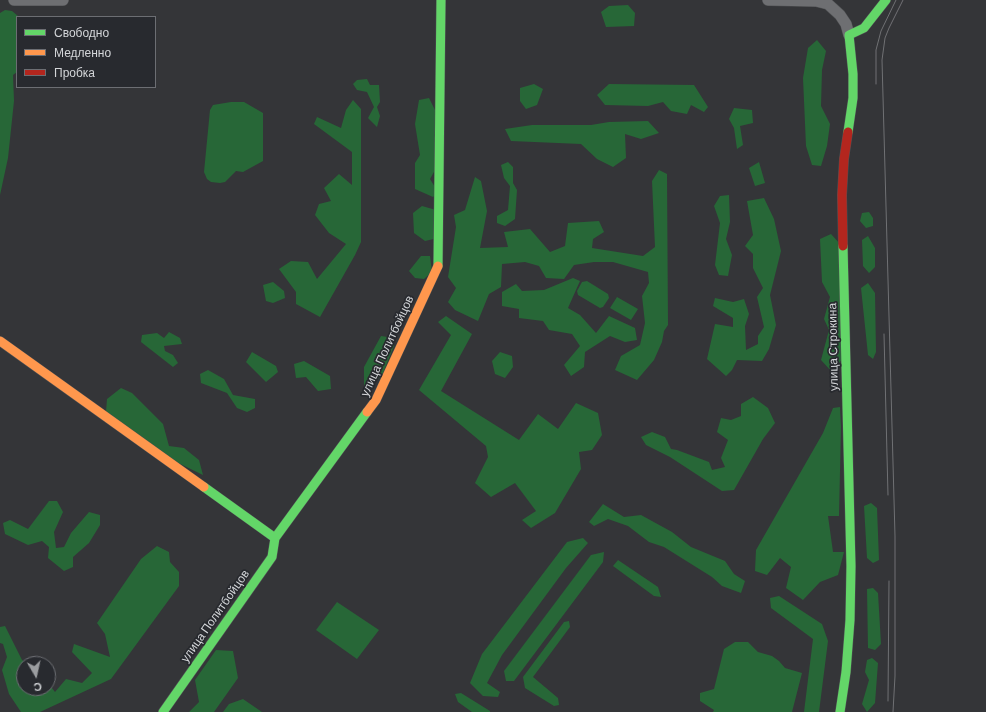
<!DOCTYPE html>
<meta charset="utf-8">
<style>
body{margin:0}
#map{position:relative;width:986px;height:712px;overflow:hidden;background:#343538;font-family:Barlow,sans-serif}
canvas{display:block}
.legend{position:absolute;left:16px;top:16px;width:140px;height:72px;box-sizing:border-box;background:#282a2f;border:1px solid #6c6e73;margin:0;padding:5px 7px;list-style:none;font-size:12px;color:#d3d5d8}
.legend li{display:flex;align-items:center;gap:8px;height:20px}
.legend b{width:20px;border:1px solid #6c6e73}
.north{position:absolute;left:16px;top:656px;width:40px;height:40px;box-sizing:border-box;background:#282a2f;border:1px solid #6c6e73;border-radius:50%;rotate:171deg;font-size:11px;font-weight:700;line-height:16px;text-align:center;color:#d3d5d8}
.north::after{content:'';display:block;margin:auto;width:14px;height:18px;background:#9b9da0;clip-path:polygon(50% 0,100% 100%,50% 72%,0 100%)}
</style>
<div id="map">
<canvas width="986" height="712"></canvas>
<ul class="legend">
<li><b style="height:5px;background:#63d668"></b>Свободно</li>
<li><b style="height:5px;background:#ff974d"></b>Медленно</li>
<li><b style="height:5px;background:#b3261e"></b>Пробка</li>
</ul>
<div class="north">С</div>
</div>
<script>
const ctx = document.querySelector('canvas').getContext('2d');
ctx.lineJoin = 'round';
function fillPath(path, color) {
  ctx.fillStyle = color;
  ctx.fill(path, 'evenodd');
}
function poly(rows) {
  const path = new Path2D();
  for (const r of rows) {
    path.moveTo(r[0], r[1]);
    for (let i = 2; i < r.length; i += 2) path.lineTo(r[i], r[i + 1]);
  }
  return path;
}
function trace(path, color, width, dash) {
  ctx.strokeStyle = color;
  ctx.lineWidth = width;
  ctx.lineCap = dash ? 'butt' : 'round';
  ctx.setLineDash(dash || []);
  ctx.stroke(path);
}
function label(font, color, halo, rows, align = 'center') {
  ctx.font = font + ' Barlow,sans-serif';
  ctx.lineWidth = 3.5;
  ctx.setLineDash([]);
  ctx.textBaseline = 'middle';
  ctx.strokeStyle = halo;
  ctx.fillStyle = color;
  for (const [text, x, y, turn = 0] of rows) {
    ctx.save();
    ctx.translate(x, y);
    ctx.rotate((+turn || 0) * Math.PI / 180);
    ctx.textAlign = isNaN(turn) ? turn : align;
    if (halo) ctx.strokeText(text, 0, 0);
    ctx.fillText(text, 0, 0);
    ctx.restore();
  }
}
const green = poly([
 [628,5,635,13,634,26,606,27,601,12,609,6],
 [5,10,12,11,18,16,17,72,13,75,14,101,8,158,0,195,0,13],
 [817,40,826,51,822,70,821,106,830,124,827,146,821,166,812,165,806,146,803,78,808,48],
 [367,79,370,85,379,85,380,102,377,107,380,116,377,127,368,118,374,107,367,92,357,90,353,84,357,80],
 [534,84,543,89,537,105,526,109,520,101,520,88],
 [609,84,694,85,708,107,704,112,691,105,687,114,671,111,663,102,648,106,605,105,597,95],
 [429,98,437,114,439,163,430,179,438,192,433,197,415,189,415,163,420,155,415,124,419,100],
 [353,100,361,109,361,242,355,255,320,317,296,304,296,292,279,269,291,261,308,262,317,279,346,244,329,233,315,215,319,204,331,201,324,188,339,174,352,185,352,152,314,124,317,117,341,128,346,110],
 [231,102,244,102,263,113,263,161,243,172,236,171,225,182,220,183,211,182,207,179,204,172,210,110,213,105],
 [734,108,752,110,753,123,740,126,743,145,737,149,734,128,729,119],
 [648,121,659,133,641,139,625,134,626,158,613,167,597,159,581,144,511,141,505,129,532,125,591,125,609,122],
 [508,162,513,167,513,183,517,190,515,219,505,226,497,223,497,216,508,210,510,186,504,178,501,165],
 [759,162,765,183,755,186,749,168],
 [659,170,667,174,668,325,664,331,662,342,654,360,637,380,615,370,621,356,640,345,645,323,642,296,649,283,648,272,613,262,594,262,574,265,564,279,546,278,539,266,525,262,502,264,501,287,489,294,478,321,455,310,448,302,456,288,448,277,456,227,454,215,465,210,475,177,481,181,487,211,480,248,508,247,504,232,530,229,550,252,565,246,568,223,599,221,604,232,593,239,592,248,643,256,655,247,652,181],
 [729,195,730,222,726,239,732,255,728,276,719,275,715,265,720,223,714,206,720,196],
 [764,198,774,219,781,251,770,295,776,325,769,349,762,361,737,360,732,370,726,376,707,359,715,324,733,327,733,318,713,306,715,298,733,302,744,299,749,314,745,326,746,350,758,344,758,336,764,327,757,297,763,288,753,268,753,254,745,246,753,235,747,201],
 [422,206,436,210,438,238,425,241,414,233,413,213],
 [869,212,873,218,873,226,866,228,860,221,862,213],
 [831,234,840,244,843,358,832,372,821,360,829,330,824,319,830,297,822,282,820,239],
 [868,236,875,248,875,267,869,273,863,266,862,240],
 [421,256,430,256,432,272,424,279,415,278,409,271],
 [573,278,580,281,568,308,580,315,596,333,609,316,635,328,637,340,625,342,610,336,585,352,584,367,571,376,564,365,580,346,572,334,549,330,543,321,519,318,519,309,502,306,502,292,516,284,522,291,544,290],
 [587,281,608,294,609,298,603,307,600,308,578,295,577,291,582,282],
 [273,282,284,291,285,298,273,303,266,301,263,285],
 [868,283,875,293,876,352,873,359,868,355,861,288],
 [617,297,638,309,631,320,610,308],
 [446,316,472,334,441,391,519,440,538,414,558,429,576,403,598,413,602,435,592,450,579,452,581,469,555,513,531,528,522,520,536,511,515,483,491,497,475,483,488,457,486,446,419,390,451,335,438,322],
 [169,332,180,338,182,344,164,346,165,351,173,355,178,363,173,367,141,342,142,335,157,333,164,338],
 [381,336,394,338,394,346,383,373,370,388,364,386,364,367],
 [252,352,276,366,278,372,266,382,246,362],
 [500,352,512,356,513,367,505,378,495,374,492,361],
 [304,361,330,376,331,389,318,391,306,377,296,378,294,364],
 [208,370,224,379,233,395,255,399,255,408,247,412,237,408,227,393,201,383,200,374],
 [121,388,132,393,163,424,169,446,184,448,199,460,203,475,170,459,106,412,107,399],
 [753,397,768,408,775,423,763,439,734,490,722,491,670,457,646,445,641,437,652,432,665,437,671,449,677,450,709,462,712,470,725,467,721,458,728,440,717,432,721,418,731,420,741,416,741,404],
 [840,407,841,427,839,516,828,516,833,552,844,552,838,575,820,582,803,600,786,588,791,567,780,558,767,575,755,571,756,550,823,433,833,408],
 [49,501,57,501,63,512,54,532,56,548,64,547,71,533,89,512,100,515,100,525,89,543,73,557,73,567,64,571,48,558,49,547,42,541,28,545,5,534,3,523,10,520,28,529],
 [871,503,877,508,879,560,873,563,867,558,864,506],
 [603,504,624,517,641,515,672,532,691,547,725,561,734,574,745,581,741,593,722,586,712,577,664,547,649,542,628,526,608,519,594,526,589,522],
 [583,538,588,543,566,568,502,655,487,683,500,692,498,697,483,696,470,683,482,654,567,542],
 [157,546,169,552,170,562,179,572,179,586,111,679,40,712,21,712,9,694,2,670,7,657,3,644,0,643,0,627,5,626,22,660,29,664,24,664,24,688,48,688,48,683,55,692,66,679,82,683,92,673,72,652,74,644,110,657,105,634,97,623,141,559],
 [604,552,603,562,514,681,506,681,504,671,591,555],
 [618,560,658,587,661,597,654,596,613,566],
 [873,588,878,593,881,644,875,650,868,648,867,589],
 [779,596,822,624,828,641,819,712,804,712,813,639,771,608,770,598],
 [337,602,379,630,357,659,316,630],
 [569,621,570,627,533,677,558,698,559,705,554,706,525,688,523,677,564,622],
 [735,642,748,642,758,652,772,656,779,661,785,668,802,673,792,712,713,712,714,710,700,701,700,693,714,689,724,649],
 [216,650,233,651,238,678,214,712,189,712,199,702,195,680],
 [872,658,878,663,875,703,867,712,862,704,869,680,865,672,867,660],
 [461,693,490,711,490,712,472,712,458,702,455,694],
 [243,699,262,712,223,712,229,704]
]);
const street = poly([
 [14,0,63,0],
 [768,0,816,1,828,4,840,15,846,24,849,35]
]);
const fast = poly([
 [848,132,853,98,853,74,849,35,864,28,886,0],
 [438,266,441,0],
 [204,487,275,538],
 [163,712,272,557,275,538,367,412],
 [840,712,846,672,850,620,851,566,843,246]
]);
const slow = poly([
 [0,341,204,487],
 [367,412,376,400,438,266]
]);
const jam = poly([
 [843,246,842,195,844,159,848,132]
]);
const tram = poly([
 [876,84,876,50,881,31,896,0],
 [884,334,888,495],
 [888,701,889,581],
 [893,712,895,676,895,536,882,60,885,38,889,28,903,0]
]);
const streetNames = [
 ["улица Политбойцов",387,346,-65],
 ["улица Строкина",833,347,-91],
 ["улица Политбойцов",215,616,-55]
];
fillPath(green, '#276737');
trace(street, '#505254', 12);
trace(fast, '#505254', 10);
trace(slow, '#505254', 10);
trace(jam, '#505254', 10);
trace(street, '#6e6f72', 11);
trace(fast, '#63d668', 9);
trace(slow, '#ff974d', 9);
trace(jam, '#b3261e', 9);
trace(tram, '#707174', 1);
label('12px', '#d3d5d8', '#282a2f', streetNames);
</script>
